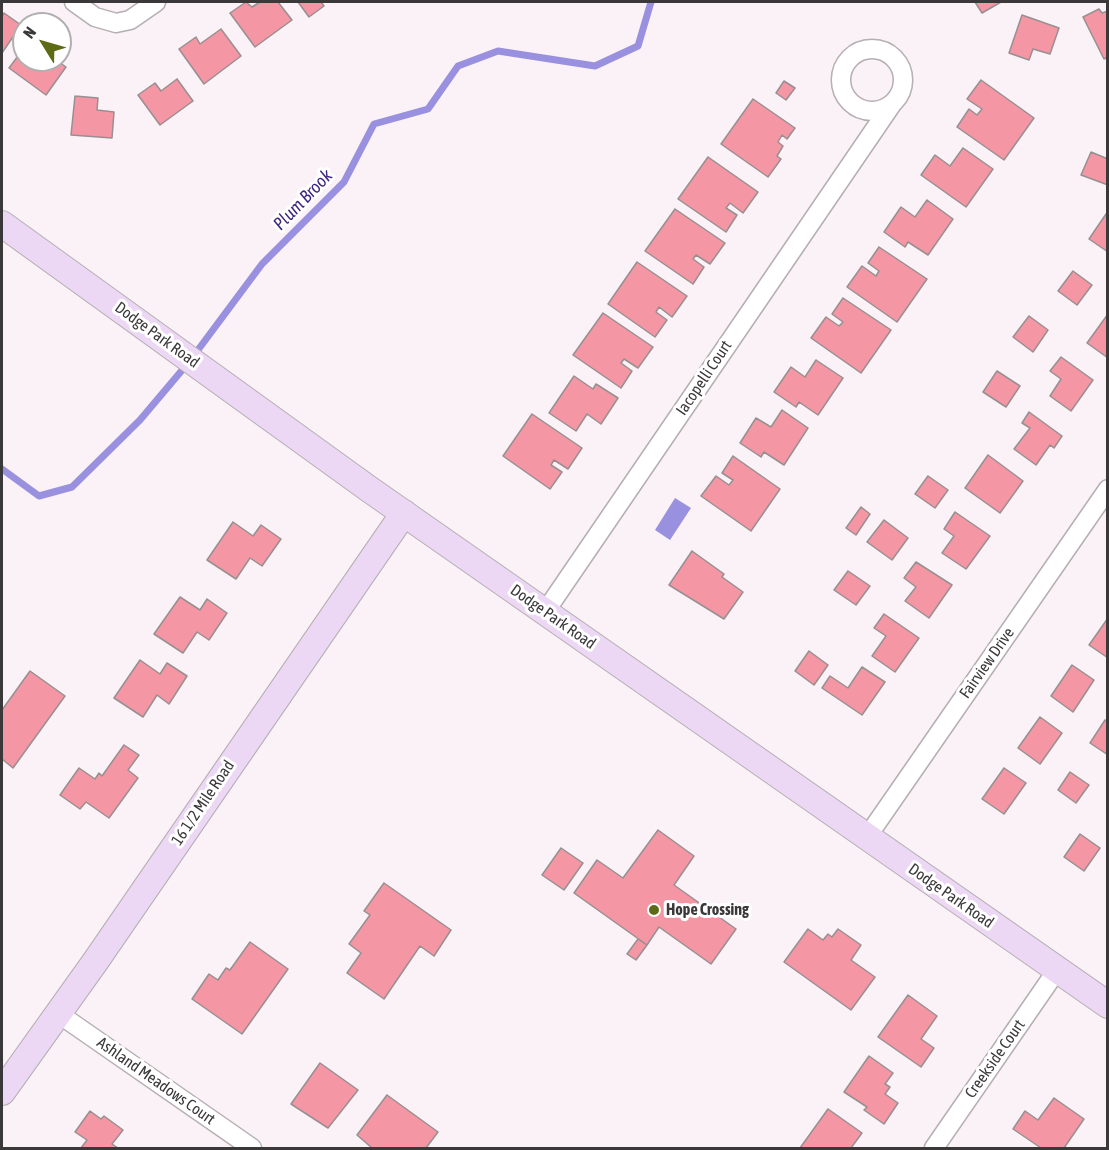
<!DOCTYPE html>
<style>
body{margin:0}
#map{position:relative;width:1109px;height:1150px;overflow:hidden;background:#faf2f6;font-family:"Asap Condensed",sans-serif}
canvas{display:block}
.frame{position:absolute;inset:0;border:3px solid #3b3839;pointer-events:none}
.north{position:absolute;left:12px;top:12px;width:60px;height:60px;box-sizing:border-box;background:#fff;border:2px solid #b1afb0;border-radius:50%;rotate:307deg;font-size:16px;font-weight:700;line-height:24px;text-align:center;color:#3b3839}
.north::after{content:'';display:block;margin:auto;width:21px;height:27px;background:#5d6b15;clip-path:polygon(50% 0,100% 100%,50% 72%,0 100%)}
</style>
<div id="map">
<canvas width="1109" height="1150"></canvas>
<div class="frame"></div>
<div class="north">N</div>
</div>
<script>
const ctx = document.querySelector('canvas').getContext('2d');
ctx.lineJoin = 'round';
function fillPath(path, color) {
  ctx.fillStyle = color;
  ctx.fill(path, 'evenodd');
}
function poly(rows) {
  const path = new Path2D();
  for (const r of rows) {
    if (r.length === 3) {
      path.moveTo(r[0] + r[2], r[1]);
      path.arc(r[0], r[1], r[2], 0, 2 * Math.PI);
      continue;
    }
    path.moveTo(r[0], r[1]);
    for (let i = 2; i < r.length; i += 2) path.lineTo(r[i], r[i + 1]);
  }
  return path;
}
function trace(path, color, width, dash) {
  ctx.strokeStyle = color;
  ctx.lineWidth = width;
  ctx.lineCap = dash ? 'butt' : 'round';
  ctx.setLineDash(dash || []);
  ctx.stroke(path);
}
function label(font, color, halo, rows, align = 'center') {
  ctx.font = font + ' "Asap Condensed",sans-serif';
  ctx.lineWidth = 6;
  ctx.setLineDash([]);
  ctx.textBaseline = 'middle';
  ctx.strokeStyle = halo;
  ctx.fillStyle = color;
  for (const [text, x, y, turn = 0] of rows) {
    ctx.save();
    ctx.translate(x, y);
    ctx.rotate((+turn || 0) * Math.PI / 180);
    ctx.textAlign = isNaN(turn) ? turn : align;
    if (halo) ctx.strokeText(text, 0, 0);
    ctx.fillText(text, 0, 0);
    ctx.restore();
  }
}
const water = poly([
 [675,498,691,508,670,540,655,530]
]);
const stream = poly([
 [2,469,39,496,72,487,140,420,189,362,262,264,344,182,374,124,428,109,458,66,498,51,595,66,638,46,651,2]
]);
const building = poly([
 [246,2,252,7,260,2,278,2,292,20,255,47,230,13,246,2],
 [298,2,321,2,324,6,309,17,298,2],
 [975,2,1001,2,982,13,975,2],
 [1099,9,1102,13,1108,11,1108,57,1104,59,1083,17,1099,9],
 [4,13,21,25,2,53,2,17,4,13],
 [1022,15,1059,28,1050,54,1033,49,1029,60,1009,53,1022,15],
 [221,29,241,56,204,84,179,49,196,37,200,44,221,29],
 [24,48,24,60,56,60,66,67,46,95,9,68,24,48],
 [177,79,193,101,160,125,138,95,155,83,161,91,177,79],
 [981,80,1034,118,1004,160,957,127,969,109,977,115,982,109,967,99,981,80],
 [784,81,795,88,786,100,776,93,784,81],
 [75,96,98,98,97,110,114,112,112,138,71,135,75,96],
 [753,99,795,128,787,139,782,135,778,142,783,146,777,156,781,159,768,177,721,144,753,99],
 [963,148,993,169,966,207,921,175,935,155,950,166,963,148],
 [1091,152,1108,159,1108,185,1081,175,1091,152],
 [708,157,758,192,743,213,730,203,726,208,737,215,726,232,678,199,708,157],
 [927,200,953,219,928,255,908,242,905,247,884,232,901,207,915,217,927,200],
 [675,209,725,243,710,264,696,255,693,259,704,267,693,284,645,251,675,209],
 [1106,214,1108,215,1108,252,1089,239,1106,214],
 [879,247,927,279,897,322,847,287,862,266,876,276,879,271,868,263,879,247],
 [637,262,687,296,672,317,659,307,656,312,667,320,655,337,608,304,637,262],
 [1073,271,1092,285,1077,305,1058,291,1073,271],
 [843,298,891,330,861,373,811,338,826,317,839,326,843,322,832,314,843,298],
 [603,313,653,347,638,368,624,359,621,363,632,371,621,388,573,355,603,313],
 [1108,314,1108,358,1087,343,1108,314],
 [1029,316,1048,330,1033,352,1013,337,1029,316],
 [1061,357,1093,380,1071,411,1050,396,1061,379,1050,371,1061,357],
 [816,360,843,378,818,415,799,402,796,407,774,392,791,367,805,377,816,360],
 [997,371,1020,386,1006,407,983,392,997,371],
 [574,376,593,389,596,384,618,398,601,424,587,414,576,431,549,413,574,376],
 [782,410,808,428,784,465,764,452,761,457,740,443,756,418,771,427,782,410],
 [1029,412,1062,436,1054,448,1050,445,1036,465,1014,449,1030,428,1022,423,1029,412],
 [532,414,582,448,568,469,554,460,551,465,562,472,550,489,503,456,532,414],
 [988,455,1023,481,1000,513,965,488,988,455],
 [733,456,780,489,751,531,701,496,716,476,729,485,733,480,722,473,733,456],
 [928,476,948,490,935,508,915,494,928,476],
 [861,507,870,514,856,535,846,528,861,507],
 [955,512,990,536,966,569,942,553,954,536,944,529,955,512],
 [884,520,908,538,892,560,867,542,884,520],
 [233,522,253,536,261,525,281,539,262,566,250,558,236,579,207,560,233,522],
 [692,551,724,574,722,577,743,592,724,619,669,585,692,551],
 [916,562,952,585,929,618,905,601,916,587,904,578,916,562],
 [848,571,870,586,856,605,834,590,848,571],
 [180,597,200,610,207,599,227,613,209,640,197,632,183,653,154,634,180,597],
 [884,614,919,638,895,672,872,656,886,636,874,628,884,614],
 [1108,618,1108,658,1089,645,1108,618],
 [809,651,828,665,814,685,795,671,809,651],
 [140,660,160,674,167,663,187,676,169,704,157,695,143,717,114,698,140,660],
 [1072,665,1094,680,1073,712,1051,696,1072,665],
 [862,667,885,682,862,715,822,688,830,676,848,688,862,667],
 [30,671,65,696,13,768,2,759,2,710,30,671],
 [1040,717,1062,733,1040,764,1018,748,1040,717],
 [1105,720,1108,721,1108,755,1090,743,1105,720],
 [124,745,139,755,128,770,138,778,109,818,86,802,80,809,60,795,79,768,95,779,99,773,102,776,124,745],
 [1004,768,1026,783,1004,814,982,799,1004,768],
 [1070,772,1089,785,1076,803,1058,790,1070,772],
 [658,830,694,856,674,885,736,929,711,964,659,927,647,945,574,893,597,860,623,878,658,830],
 [1080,834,1100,848,1084,871,1064,857,1080,834],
 [561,848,583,863,564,890,542,875,561,848],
 [384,883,451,930,434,956,420,946,384,999,347,973,361,953,349,944,370,915,364,911,384,883],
 [808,929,823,940,828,934,832,937,838,929,861,945,851,960,875,977,851,1010,784,962,808,929],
 [638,939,647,945,636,960,627,954,638,939],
 [250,942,288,969,242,1034,192,999,209,974,218,980,226,968,230,970,250,942],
 [908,995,937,1016,921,1039,934,1048,921,1067,878,1037,908,995],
 [869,1056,893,1073,885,1084,890,1087,885,1094,898,1103,884,1124,864,1110,867,1107,844,1092,869,1056],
 [320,1063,358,1090,328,1128,291,1104,320,1063],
 [387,1095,438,1132,426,1148,372,1148,357,1135,387,1095],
 [1054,1098,1084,1119,1064,1148,1041,1148,1013,1129,1025,1111,1038,1120,1054,1098],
 [828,1109,862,1133,851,1148,800,1148,828,1109],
 [90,1111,101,1119,104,1116,123,1130,112,1144,118,1148,81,1148,87,1140,75,1132,90,1111]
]);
const street = poly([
 [74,2,95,17,116,23,130,20,156,2],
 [872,80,31],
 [545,612,892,104],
 [867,837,1108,489],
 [59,1014,252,1148],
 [934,1148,1057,970]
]);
const secondary = poly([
 [2,224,369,489,1108,1005],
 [2,1092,95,962,404,513]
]);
const markers = [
 [654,910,6,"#5d6b15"]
];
const streetNames = [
 ["Dodge Park Road",157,335,36],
 ["Iacopelli Court",704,378,-56],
 ["Dodge Park Road",553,617,35],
 ["Fairview Drive",987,663,-55],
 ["16 1/2 Mile Road",203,803,-56],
 ["Dodge Park Road",951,896,35],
 ["Creekside Court",995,1059,-55],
 ["Ashland Meadows Court",156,1081,35]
];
const poiNames = [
 ["Hope Crossing",666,910]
];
const waterNames = [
 ["Plum Brook",303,200,-46]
];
fillPath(water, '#9990df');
trace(stream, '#9990df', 7);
fillPath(building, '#f596a5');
trace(building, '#988f90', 1.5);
trace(street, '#b5aeb2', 21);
trace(secondary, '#b5aeb2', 28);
trace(street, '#fff', 18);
trace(secondary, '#ecd8f4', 26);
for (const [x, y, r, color] of markers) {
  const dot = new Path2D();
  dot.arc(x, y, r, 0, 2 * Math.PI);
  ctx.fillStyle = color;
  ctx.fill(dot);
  trace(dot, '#fff', 2);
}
label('16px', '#3b3839', '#fff', streetNames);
label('bold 16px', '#3b3839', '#fff', poiNames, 'left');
label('italic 18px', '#3d2682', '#fff', waterNames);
</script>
